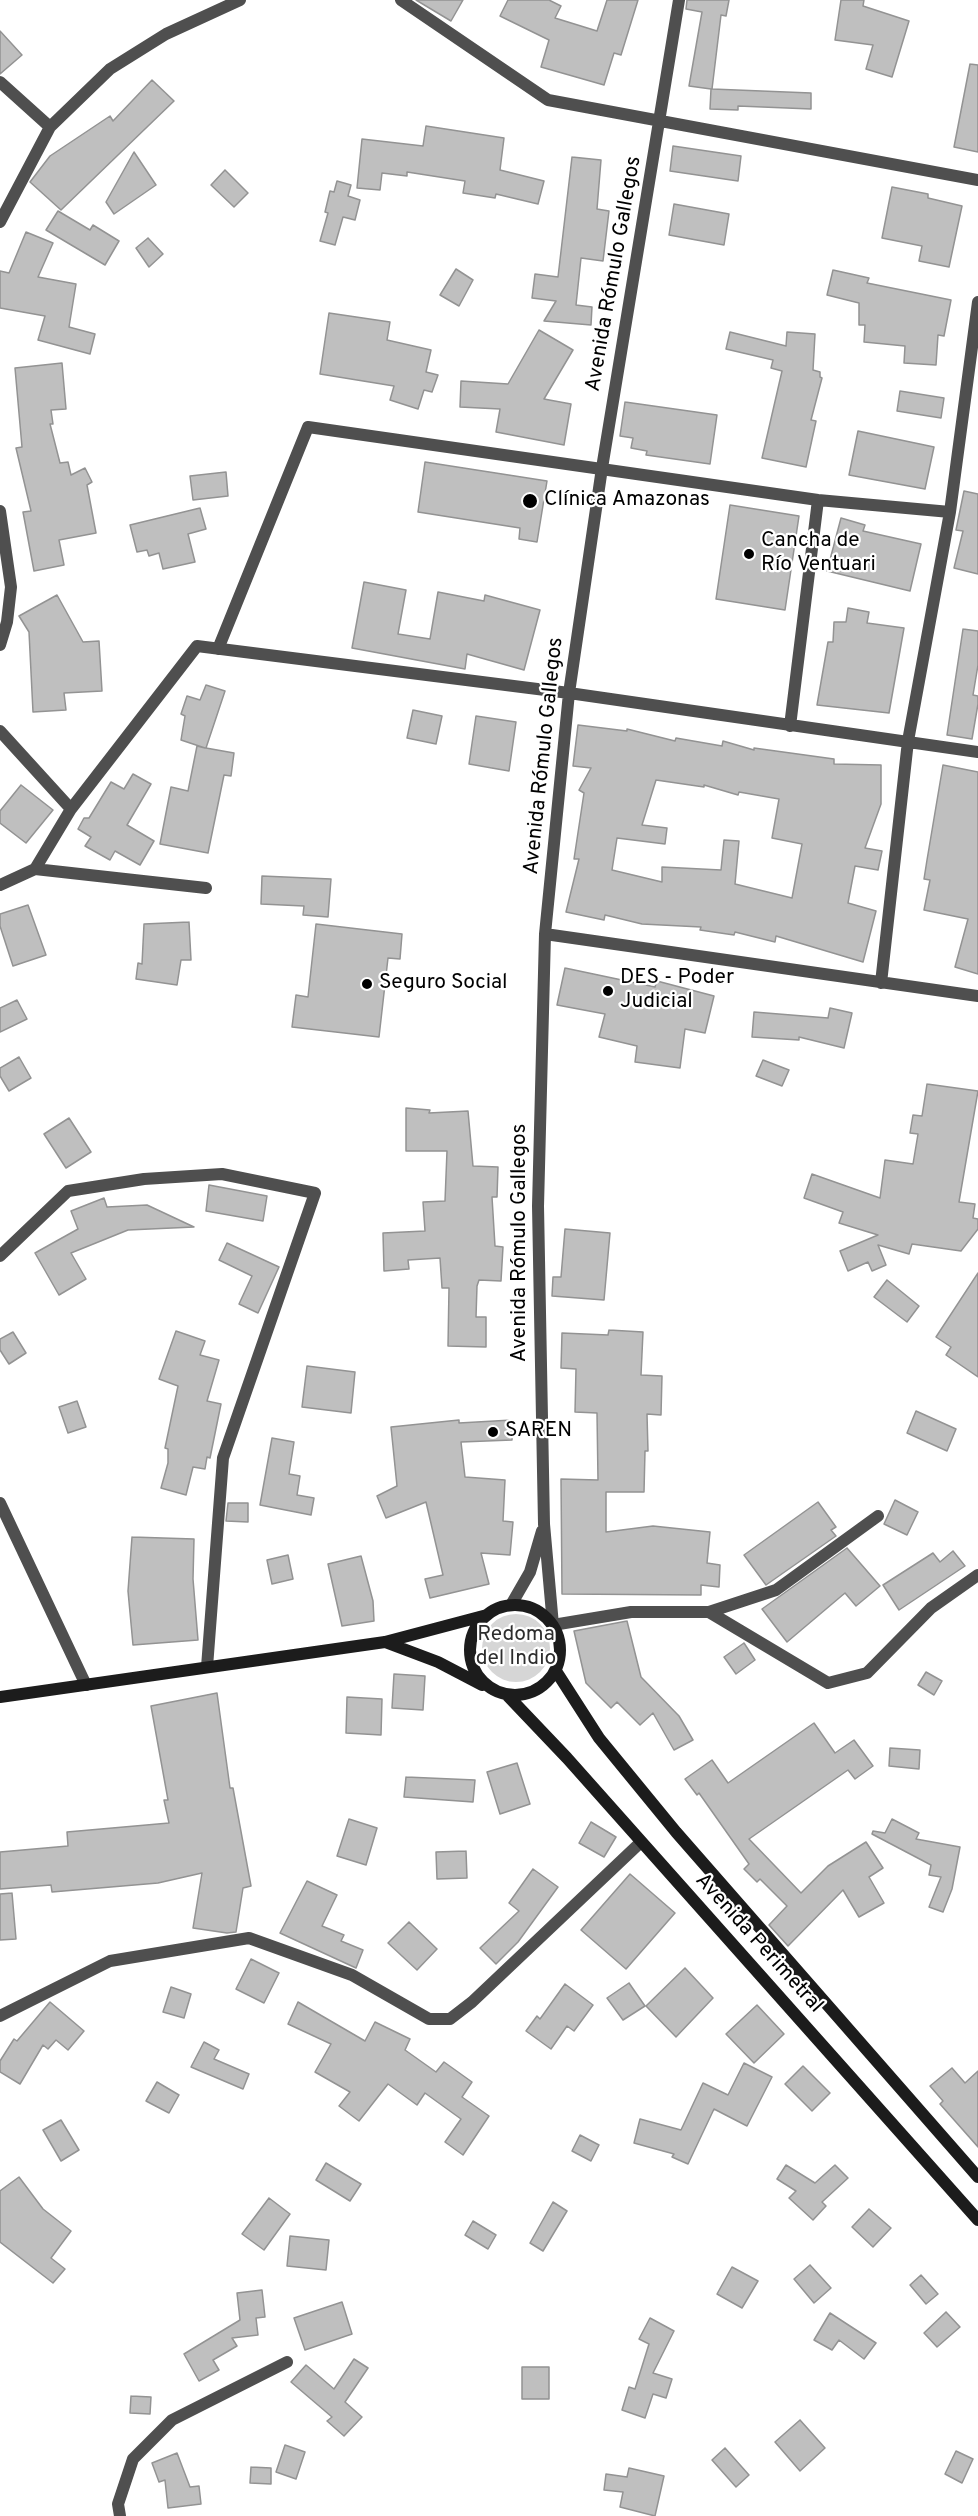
<!DOCTYPE html>
<meta charset="utf-8">
<style>
body{margin:0}
canvas{display:block;background:#fff}
</style>
<canvas width="978" height="2516"></canvas>
<script>
const ctx = document.querySelector('canvas').getContext('2d');
ctx.lineJoin = 'round';
function fillPath(path, color) {
  ctx.fillStyle = color;
  ctx.fill(path, 'evenodd');
}
function poly(rows) {
  const path = new Path2D();
  for (const r of rows) {
    if (r.length === 3) {
      path.moveTo(r[0] + r[2], r[1]);
      path.arc(r[0], r[1], r[2], 0, 2 * Math.PI);
      continue;
    }
    path.moveTo(r[0], r[1]);
    for (let i = 2; i < r.length; i += 2) path.lineTo(r[i], r[i + 1]);
  }
  return path;
}
function trace(path, color, width, dash) {
  ctx.strokeStyle = color;
  ctx.lineWidth = width;
  ctx.lineCap = dash ? 'butt' : 'round';
  ctx.setLineDash(dash || []);
  ctx.stroke(path);
}
function label(font, color, halo, rows, align = 'center') {
  ctx.font = font + ' Overpass,sans-serif';
  ctx.lineWidth = 4.5;
  ctx.setLineDash([]);
  ctx.textBaseline = 'middle';
  ctx.strokeStyle = halo;
  ctx.fillStyle = color;
  for (const [text, x, y, turn = 0] of rows) {
    ctx.save();
    ctx.translate(x, y);
    ctx.rotate((+turn || 0) * Math.PI / 180);
    ctx.textAlign = isNaN(turn) ? turn : align;
    if (halo) ctx.strokeText(text, 0, 0);
    ctx.fillText(text, 0, 0);
    ctx.restore();
  }
}
const green = poly([
 [516,1648,34]
]);
const building = poly([
 [416,0,463,0,451,21,416,0],
 [508,0,549,0,561,6,555,18,597,31,607,0,638,0,621,55,614,53,604,85,541,67,549,40,500,16,508,0],
 [687,0,729,0,726,16,721,15,712,89,811,93,811,109,738,106,738,110,710,109,711,89,689,86,702,12,686,9,687,0],
 [841,0,864,0,863,6,909,21,892,77,866,69,873,45,835,40,841,0],
 [0,31,22,55,0,74,0,31],
 [970,64,978,65,978,152,954,147,970,64],
 [152,80,174,101,61,210,30,182,50,156,110,116,113,121,152,80],
 [426,126,504,138,500,170,544,181,538,204,496,194,495,198,463,193,465,181,407,172,407,176,382,173,380,190,357,188,362,139,423,146,426,126],
 [673,146,741,156,738,181,670,171,673,146],
 [134,152,156,185,114,214,106,202,134,152],
 [572,157,601,160,597,209,609,211,603,261,581,258,576,305,592,307,591,325,544,321,556,301,532,298,535,274,558,277,572,157],
 [225,170,248,193,234,207,211,185,225,170],
 [337,181,351,185,348,196,360,200,355,220,343,217,335,245,320,241,328,213,325,212,330,191,334,192,337,181],
 [892,187,928,194,928,198,962,206,949,267,919,261,922,246,882,238,892,187],
 [674,204,729,214,724,245,669,235,674,204],
 [58,211,90,230,93,225,119,241,105,265,46,230,58,211],
 [26,232,53,243,38,277,76,284,69,327,95,334,90,354,38,340,45,316,0,308,0,271,9,273,26,232],
 [148,238,163,254,149,267,136,248,148,238],
 [456,269,473,280,459,306,440,295,456,269],
 [833,270,869,278,867,283,951,300,944,336,938,335,936,365,904,363,905,346,864,342,865,325,859,325,859,303,827,295,833,270],
 [329,313,390,322,387,340,431,350,426,372,438,375,432,392,424,390,418,409,390,400,394,386,320,374,329,313],
 [539,330,573,350,544,399,571,404,564,445,496,432,500,409,460,407,461,381,508,384,539,330],
 [730,332,786,346,787,332,815,334,813,370,820,372,820,377,822,378,811,420,816,421,806,467,762,458,782,371,771,368,773,360,726,349,730,332],
 [62,363,66,409,51,410,53,424,50,424,60,463,68,462,71,475,85,468,92,482,87,485,96,533,59,540,64,565,34,571,23,512,31,511,16,448,22,447,15,368,62,363],
 [900,391,944,398,941,418,897,411,900,391],
 [625,402,717,415,710,464,646,455,647,451,631,448,633,438,620,436,625,402],
 [858,431,934,447,925,489,849,475,858,431],
 [425,462,547,481,537,542,519,539,520,528,418,512,425,462],
 [226,472,228,496,193,500,190,476,226,472],
 [964,491,978,494,978,574,954,568,963,531,956,530,964,491],
 [730,505,799,516,785,610,716,599,730,505],
 [200,508,206,529,188,534,195,562,163,569,159,553,149,556,147,550,137,552,130,525,200,508],
 [841,518,865,525,863,531,921,544,910,591,827,571,841,518],
 [364,582,406,590,398,634,430,639,438,592,484,601,485,595,540,610,524,670,467,654,465,669,352,648,364,582],
 [57,595,83,642,99,641,102,691,64,693,66,710,33,712,29,632,19,616,57,595],
 [848,608,869,612,867,623,904,628,889,713,817,705,828,642,833,642,834,622,846,622,848,608],
 [963,629,978,631,978,665,973,695,978,696,978,704,972,739,947,735,963,629],
 [206,685,225,691,206,748,234,753,231,776,224,775,208,853,160,844,171,787,188,791,197,746,205,748,181,740,185,716,181,714,187,696,200,700,206,685],
 [413,710,442,716,436,744,407,738,413,710],
 [476,716,516,722,509,771,469,764,476,716],
 [578,725,627,731,627,729,675,741,676,738,722,746,723,741,754,750,754,748,834,759,834,764,881,765,881,804,865,848,882,851,878,870,855,866,848,903,876,911,863,962,776,936,775,942,735,932,734,935,700,930,701,927,642,924,605,915,604,920,566,912,579,859,574,859,584,793,579,790,591,768,573,766,578,725],
 [656,780,704,787,704,785,738,795,739,792,779,799,772,838,802,844,792,898,735,884,739,841,724,840,721,870,662,867,662,882,612,870,617,838,665,844,667,828,642,825,656,780],
 [943,765,978,772,978,974,955,967,968,919,924,910,930,880,924,879,927,860,943,765],
 [133,774,151,784,127,825,154,841,140,865,115,851,110,860,85,846,91,837,78,829,84,818,89,818,111,782,124,789,133,774],
 [21,785,53,810,26,843,0,823,0,811,21,785],
 [262,876,331,879,328,917,303,915,304,906,261,904,262,876],
 [28,905,46,955,13,966,0,926,0,914,28,905],
 [189,922,191,960,181,960,177,985,136,979,138,963,142,964,144,924,189,922],
 [316,924,402,934,400,959,388,958,379,1037,292,1027,296,995,308,997,316,924],
 [565,968,655,987,657,981,714,996,705,1033,685,1029,680,1068,635,1062,637,1046,599,1037,605,1014,557,1005,565,968],
 [17,1000,27,1019,0,1032,0,1008,17,1000],
 [830,1008,852,1013,844,1048,799,1037,799,1040,752,1037,754,1012,828,1018,830,1008],
 [19,1057,31,1078,9,1091,0,1076,0,1068,19,1057],
 [763,1060,789,1070,782,1086,756,1076,763,1060],
 [927,1084,978,1091,959,1202,975,1204,973,1218,978,1219,978,1229,961,1251,912,1244,909,1254,878,1245,886,1265,872,1271,868,1262,848,1271,840,1251,878,1235,839,1223,843,1212,804,1198,812,1174,880,1198,885,1160,913,1164,918,1134,910,1133,913,1115,922,1116,927,1084],
 [406,1108,430,1110,429,1113,468,1111,473,1166,498,1167,497,1197,492,1197,495,1246,503,1247,501,1281,479,1280,477,1286,476,1317,486,1317,486,1347,448,1346,449,1288,442,1288,440,1258,408,1260,409,1269,384,1271,383,1233,425,1231,423,1202,445,1201,447,1151,406,1151,406,1108],
 [69,1118,91,1152,66,1168,44,1134,69,1118],
 [209,1185,267,1196,263,1221,206,1211,209,1185],
 [104,1198,107,1207,147,1205,194,1227,128,1230,71,1253,86,1279,59,1295,35,1253,78,1229,71,1211,104,1198],
 [565,1229,610,1233,604,1300,552,1296,553,1277,561,1277,565,1229],
 [227,1243,279,1267,258,1313,239,1304,252,1276,219,1260,227,1243],
 [978,1273,978,1377,946,1355,951,1347,936,1337,978,1273],
 [887,1280,919,1306,907,1322,874,1297,887,1280],
 [609,1330,643,1332,641,1375,662,1376,661,1415,647,1414,648,1451,645,1451,644,1492,606,1492,606,1532,653,1526,710,1532,707,1563,720,1565,719,1587,701,1585,701,1595,562,1594,561,1479,598,1480,597,1413,575,1412,576,1369,561,1368,562,1333,608,1335,609,1330],
 [176,1331,205,1341,200,1355,219,1360,207,1401,221,1404,210,1458,207,1457,205,1469,193,1467,186,1495,161,1488,168,1463,168,1449,165,1448,178,1386,159,1379,176,1331],
 [13,1332,26,1353,9,1364,0,1350,0,1339,13,1332],
 [307,1366,355,1372,351,1413,302,1407,307,1366],
 [77,1401,86,1427,68,1433,59,1407,77,1401],
 [916,1411,956,1429,947,1451,907,1433,916,1411],
 [459,1420,459,1423,512,1420,512,1440,461,1442,465,1477,505,1480,503,1521,513,1522,510,1555,481,1553,489,1584,430,1598,425,1579,443,1575,426,1502,386,1518,377,1496,397,1486,391,1427,459,1420],
 [272,1438,294,1442,289,1474,300,1476,297,1495,314,1498,311,1515,260,1505,272,1438],
 [895,1500,918,1512,907,1535,884,1524,895,1500],
 [818,1502,836,1527,831,1530,836,1536,766,1585,744,1555,818,1502],
 [228,1503,248,1503,248,1522,226,1521,228,1503],
 [132,1537,194,1539,193,1579,198,1640,133,1645,128,1591,132,1537],
 [847,1548,880,1586,856,1606,845,1593,787,1642,762,1609,847,1548],
 [953,1551,965,1566,899,1610,883,1585,933,1553,940,1562,953,1551],
 [288,1555,293,1579,272,1584,267,1560,288,1555],
 [361,1556,373,1601,374,1621,342,1626,328,1564,361,1556],
 [627,1621,641,1677,679,1716,693,1740,674,1750,653,1713,640,1725,617,1702,611,1708,586,1683,574,1631,627,1621],
 [744,1643,755,1660,736,1674,724,1657,744,1643],
 [926,1672,942,1681,934,1695,918,1685,926,1672],
 [394,1674,425,1676,423,1710,392,1708,394,1674],
 [217,1693,230,1788,233,1788,251,1886,243,1888,236,1932,227,1933,193,1928,202,1873,158,1883,52,1892,51,1885,0,1889,0,1852,68,1846,67,1832,169,1823,164,1800,168,1800,151,1706,217,1693],
 [347,1697,382,1699,381,1735,346,1733,347,1697],
 [814,1723,835,1753,854,1740,873,1766,855,1779,848,1770,749,1839,801,1893,828,1866,866,1842,883,1868,869,1877,884,1903,859,1917,843,1890,788,1946,769,1925,787,1906,760,1879,757,1882,744,1869,749,1864,699,1793,697,1795,685,1779,712,1760,728,1783,814,1723],
 [890,1748,920,1750,919,1769,889,1766,890,1748],
 [517,1763,530,1804,500,1814,487,1772,517,1763],
 [406,1777,475,1780,473,1802,404,1797,406,1777],
 [349,1819,377,1828,366,1865,337,1856,349,1819],
 [892,1819,919,1833,916,1839,960,1847,952,1889,943,1912,929,1907,941,1877,929,1875,931,1865,872,1834,873,1831,885,1833,892,1819],
 [591,1822,616,1837,604,1857,579,1843,591,1822],
 [466,1851,467,1878,437,1879,436,1852,466,1851],
 [533,1869,558,1887,518,1942,496,1964,480,1948,519,1911,509,1903,533,1869],
 [630,1874,675,1913,626,1969,581,1930,630,1874],
 [307,1881,337,1895,322,1926,344,1935,341,1941,363,1950,356,1968,280,1933,307,1881],
 [12,1893,16,1939,0,1940,0,1894,12,1893],
 [409,1922,437,1949,417,1970,388,1943,409,1922],
 [251,1959,279,1973,264,2003,236,1989,251,1959],
 [685,1968,713,1998,676,2037,646,2006,685,1968],
 [629,1983,645,2006,623,2020,607,1998,629,1983],
 [565,1984,593,2005,574,2031,567,2026,551,2049,526,2031,537,2016,540,2019,565,1984],
 [171,1987,191,1994,184,2018,163,2012,171,1987],
 [50,2002,84,2031,68,2050,56,2040,48,2049,43,2045,20,2084,0,2072,0,2061,14,2039,17,2041,50,2002],
 [298,2002,365,2041,375,2022,410,2039,405,2050,436,2072,444,2062,472,2082,462,2097,489,2116,463,2155,445,2142,461,2119,425,2093,417,2105,388,2084,359,2121,339,2106,350,2092,315,2072,331,2044,288,2024,298,2002],
 [757,2005,784,2034,754,2063,726,2034,757,2005],
 [204,2042,219,2050,214,2059,249,2074,243,2089,191,2067,204,2042],
 [744,2063,772,2077,747,2126,714,2109,688,2164,672,2157,674,2154,634,2143,640,2119,681,2130,703,2083,728,2095,744,2063],
 [803,2066,830,2093,812,2111,785,2084,803,2066],
 [952,2068,965,2083,978,2071,978,2147,940,2104,943,2101,930,2086,952,2068],
 [157,2082,179,2095,169,2113,146,2101,157,2082],
 [61,2120,79,2150,61,2161,43,2130,61,2120],
 [580,2135,599,2145,591,2161,572,2151,580,2135],
 [326,2163,361,2184,350,2201,316,2180,326,2163],
 [786,2165,815,2183,835,2165,848,2178,822,2202,826,2206,813,2220,789,2198,796,2191,777,2179,786,2165],
 [19,2177,43,2209,71,2231,51,2258,65,2269,53,2283,0,2242,0,2191,19,2177],
 [269,2198,290,2214,264,2250,242,2234,269,2198],
 [553,2202,567,2211,543,2251,530,2243,553,2202],
 [869,2209,891,2228,873,2247,852,2227,869,2209],
 [473,2221,496,2235,488,2249,465,2235,473,2221],
 [290,2236,329,2240,326,2270,287,2266,290,2236],
 [810,2265,831,2288,814,2303,794,2279,810,2265],
 [732,2267,758,2281,742,2308,717,2294,732,2267],
 [921,2275,938,2294,926,2304,910,2285,921,2275],
 [262,2290,265,2317,256,2318,258,2335,232,2338,237,2346,213,2360,219,2370,199,2381,184,2354,240,2320,237,2293,262,2290],
 [342,2302,352,2334,305,2350,294,2318,342,2302],
 [946,2312,960,2327,937,2347,924,2333,946,2312],
 [830,2313,876,2343,864,2359,839,2340,832,2350,814,2340,830,2313],
 [650,2318,674,2331,653,2373,672,2379,666,2398,653,2394,645,2418,622,2410,629,2387,635,2389,649,2344,639,2339,650,2318],
 [354,2359,368,2368,345,2402,362,2417,344,2436,327,2421,332,2417,291,2382,306,2365,334,2389,354,2359],
 [522,2367,549,2367,549,2399,522,2399,522,2367],
 [131,2396,151,2397,150,2414,130,2413,131,2396],
 [800,2420,825,2448,800,2471,775,2442,800,2420],
 [285,2445,305,2452,296,2479,276,2472,285,2445],
 [725,2448,749,2475,736,2487,712,2460,725,2448],
 [956,2451,973,2459,962,2483,945,2474,956,2451],
 [177,2453,190,2487,199,2486,201,2504,168,2508,165,2480,159,2482,152,2463,177,2453],
 [251,2467,271,2468,271,2484,250,2483,251,2467],
 [629,2468,664,2476,655,2516,620,2507,623,2492,604,2490,606,2474,627,2477,629,2468]
]);
const minor = poly([
 [401,0,548,100,978,180],
 [679,0,602,468,569,693,545,934,538,1206,544,1524,553,1625,631,1612,709,1612,828,1683,867,1673,931,1608,978,1575],
 [0,82,50,127],
 [0,222,50,127,110,69,166,34,240,0],
 [0,511,11,587,7,622,0,645],
 [218,649,308,427,818,500,950,512],
 [790,726,818,500],
 [0,731,71,809],
 [35,869,206,888],
 [0,885,35,869,71,809,197,646,569,693,978,752],
 [545,934,978,996],
 [881,983,908,741,950,512,978,302],
 [0,1256,68,1191,144,1179,222,1174,315,1193,223,1458,207,1667],
 [0,1503,86,1685],
 [511,1605,530,1572,542,1531],
 [709,1612,776,1590,878,1516],
 [0,2016,110,1961,249,1938,352,1975,429,2019,450,2019,472,2002,641,1842],
 [120,2516,118,2504,133,2459,172,2420,287,2362]
]);
const secondary = poly([
 [515,1650,45],
 [385,1642,438,1662,482,1685],
 [556,1671,599,1738,676,1832,978,2177],
 [508,1696,567,1758,978,2220],
 [0,1697,385,1642,487,1615]
]);
const markers = [
 [530,501,8,"#000"],
 [749,554,6,"#000"],
 [367,984,6,"#000"],
 [608,991,6,"#000"],
 [493,1432,6,"#000"]
];
const streetNames = [
 ["Avenida Rómulo Gallegos",615,274,-80],
 ["Avenida Rómulo Gallegos",545,756,-84],
 ["Avenida Rómulo Gallegos",521,1243,-90],
 ["Avenida Perimetral",758,1944,48]
];
const poiNames = [
 ["Clínica Amazonas",544,501],
 ["Cancha de",761,542],
 ["Río Ventuari",761,566],
 ["DES - Poder",620,979],
 ["Judicial",620,1003],
 ["Seguro Social",379,984],
 ["SAREN",505,1432]
];
const parkNames = [
 ["Redoma",516,1636],
 ["del Indio",516,1660]
];
fillPath(green, '#d6d6d6');
fillPath(building, '#bfbfbf');
trace(building, '#939393', 1.5);
trace(minor, '#4f4f4f', 12);
trace(secondary, '#1c1c1c', 12);
for (const [x, y, r, color] of markers) {
  const dot = new Path2D();
  dot.arc(x, y, r, 0, 2 * Math.PI);
  ctx.fillStyle = color;
  ctx.fill(dot);
  trace(dot, '#fff', 2);
}
label('21px', '#000', '#fff', streetNames);
label('21px', '#000', '#fff', poiNames, 'left');
label('21px', '#2d2d2d', '#fff', parkNames);
</script>
